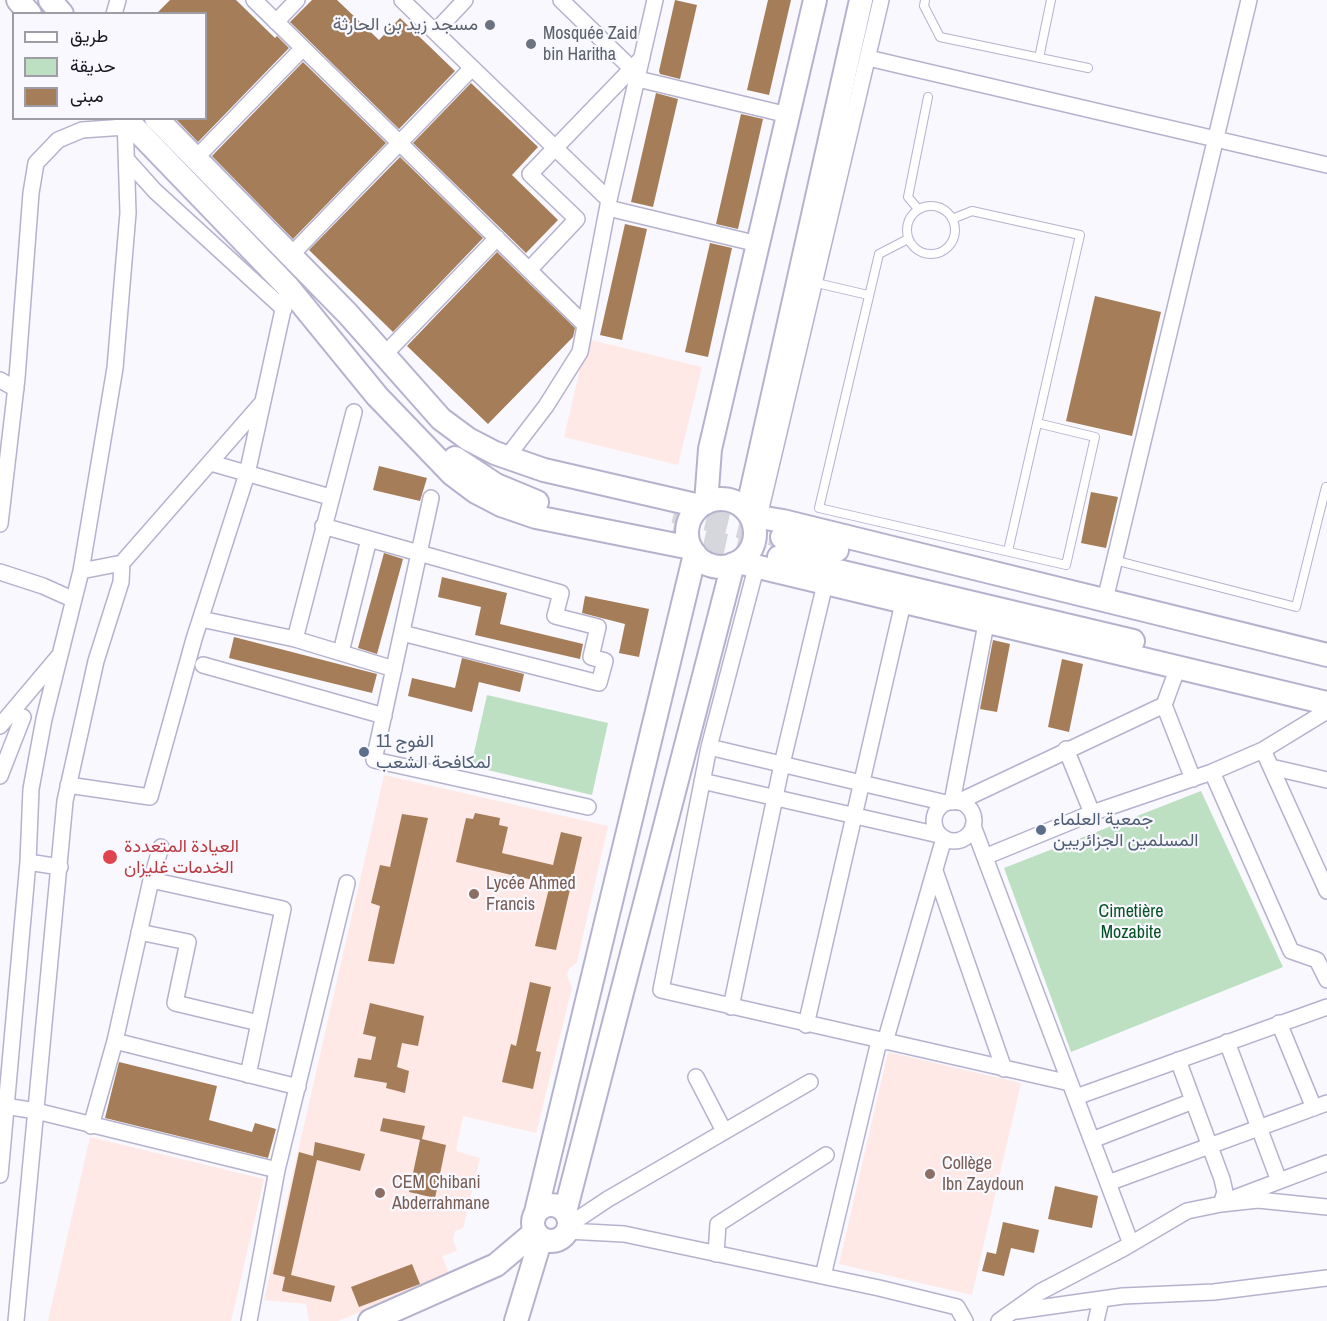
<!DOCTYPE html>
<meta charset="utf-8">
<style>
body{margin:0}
#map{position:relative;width:1327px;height:1321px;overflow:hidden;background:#f8f8fe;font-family:"Archivo Narrow",Vazirmatn,sans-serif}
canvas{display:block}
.legend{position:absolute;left:12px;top:12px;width:195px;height:108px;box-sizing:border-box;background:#f8f8fe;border:2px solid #9e9da5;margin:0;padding:8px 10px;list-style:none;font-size:18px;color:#17151f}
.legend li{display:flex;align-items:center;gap:12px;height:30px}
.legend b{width:30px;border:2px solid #9e9da5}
</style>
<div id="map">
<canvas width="1327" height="1321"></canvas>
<ul class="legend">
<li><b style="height:8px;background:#fff"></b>طريق</li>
<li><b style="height:16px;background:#bde0c3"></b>حديقة</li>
<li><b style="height:16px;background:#a57d58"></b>مبنى</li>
</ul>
</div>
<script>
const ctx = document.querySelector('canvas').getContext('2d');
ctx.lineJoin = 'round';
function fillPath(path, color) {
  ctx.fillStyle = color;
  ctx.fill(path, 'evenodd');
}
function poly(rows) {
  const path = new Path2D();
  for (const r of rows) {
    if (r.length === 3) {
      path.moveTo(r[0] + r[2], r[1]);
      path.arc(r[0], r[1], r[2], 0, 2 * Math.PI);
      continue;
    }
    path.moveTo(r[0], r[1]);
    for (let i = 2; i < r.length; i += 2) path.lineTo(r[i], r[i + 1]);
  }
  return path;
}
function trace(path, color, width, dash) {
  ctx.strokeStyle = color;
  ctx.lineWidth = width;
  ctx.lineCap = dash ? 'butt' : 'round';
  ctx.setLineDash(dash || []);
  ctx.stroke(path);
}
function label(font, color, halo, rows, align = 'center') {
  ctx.font = font + ' "Archivo Narrow",Vazirmatn,sans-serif';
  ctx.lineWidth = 4.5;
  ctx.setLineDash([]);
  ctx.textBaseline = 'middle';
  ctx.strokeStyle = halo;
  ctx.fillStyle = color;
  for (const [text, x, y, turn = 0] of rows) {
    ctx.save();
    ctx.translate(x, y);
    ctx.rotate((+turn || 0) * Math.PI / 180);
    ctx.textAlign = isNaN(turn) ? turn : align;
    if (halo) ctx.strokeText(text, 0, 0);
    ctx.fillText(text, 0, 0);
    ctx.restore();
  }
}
const education = poly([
 [587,339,702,367,678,465,564,437],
 [384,775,608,826,577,962,569,969,567,976,572,988,536,1133,463,1116,456,1151,480,1158,463,1228,455,1231,453,1240,457,1251,442,1256,450,1276,338,1321,309,1321,306,1304,264,1300],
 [888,1052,1021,1083,972,1295,839,1264],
 [90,1137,264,1179,231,1321,48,1321]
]);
const green = poly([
 [487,695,608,723,592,795,471,766],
 [1201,791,1283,967,1071,1052,1004,868]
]);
const building = poly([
 [170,0,236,0,275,38,277,36,289,48,198,142,175,118,206,118,206,14,156,14],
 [312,0,337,0,379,40,400,18,455,71,399,129,290,22],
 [675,0,697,5,680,79,660,74,659,71],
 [768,0,791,0,769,95,747,90],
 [303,62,386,143,293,239,212,156],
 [471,83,538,147,512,175,558,220,526,253,413,143],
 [656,93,678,99,653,207,631,202],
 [741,114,763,119,738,229,716,224],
 [400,157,483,238,393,332,309,250],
 [625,224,647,229,622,340,600,335],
 [710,243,732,248,708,357,685,352],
 [497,252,575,328,573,337,488,424,407,346],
 [1095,296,1161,312,1132,436,1066,421],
 [379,466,427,478,420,501,373,490],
 [1091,492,1118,497,1106,548,1081,543],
 [384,553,403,559,377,654,358,648],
 [442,577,507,593,500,624,583,644,580,659,475,635,481,607,438,597],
 [585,596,649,609,639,657,619,653,625,624,582,613],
 [234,637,377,674,372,693,229,658],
 [993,640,1010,644,997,712,980,709],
 [462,658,524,674,520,692,479,682,472,712,408,696,412,678,455,688],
 [1062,659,1083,664,1069,732,1048,727],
 [475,813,500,818,499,825,508,827,502,853,553,865,561,832,582,837,556,950,535,946,550,884,456,862,466,818,473,819],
 [402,814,428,818,394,964,368,961,380,906,371,903,380,865,390,867],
 [530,982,551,987,536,1051,541,1052,533,1089,502,1082,511,1044,516,1046],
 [370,1003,424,1016,418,1046,402,1043,397,1067,409,1071,405,1093,386,1088,387,1083,354,1077,358,1058,371,1060,376,1037,363,1034],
 [119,1062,217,1086,209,1120,252,1132,255,1123,276,1129,268,1158,105,1118],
 [383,1118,425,1126,422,1139,446,1145,435,1198,409,1192,420,1140,380,1131],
 [315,1142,365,1154,360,1171,317,1160,291,1275,335,1286,331,1302,282,1291,285,1277,273,1274,299,1152,313,1156],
 [1055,1186,1098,1196,1092,1228,1048,1219],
 [1003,1222,1039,1230,1034,1253,1011,1248,1004,1276,982,1271,987,1252,996,1254],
 [412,1264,420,1284,359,1307,351,1287]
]);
const secondaryTunnel = poly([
 [674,512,782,537],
 [672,533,779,557]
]);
const lane = poly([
 [925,0,924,6,940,37,1088,68],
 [1039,58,1051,0],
 [931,230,24],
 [918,209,908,197,928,97],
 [952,219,972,211,1080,235,1008,551],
 [908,239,879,254,819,508,1066,565,1095,437,1037,423],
 [821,284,868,295],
 [1114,560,1296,607,1326,487]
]);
const street = poly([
 [254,0,584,324],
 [402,0,609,200],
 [561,0,632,69],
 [114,14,118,0],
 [276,22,297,0],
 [435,32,465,0],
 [868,58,1327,165],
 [638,79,788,115],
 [194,160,303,48],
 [128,161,155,191,284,309],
 [608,208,758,244],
 [290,256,472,68],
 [529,270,577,219,530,174,642,58],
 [384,355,497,238],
 [0,380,16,389],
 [507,457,546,406,580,352,609,200,655,0],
 [211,463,330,497],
 [431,498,374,760,588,807],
 [759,517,881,0],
 [0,524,17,378,31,193,36,163,58,140,82,130,125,127],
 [323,526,561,593,555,616,598,627,591,657,605,661,599,683,402,633],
 [756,568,709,747,661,990,1070,1083],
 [81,571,122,563],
 [0,572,43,586,72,599],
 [1105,600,1249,0],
 [201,619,295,639,394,669],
 [295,639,354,412],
 [341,652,369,539],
 [203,665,384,716],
 [1164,705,1193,779],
 [0,726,58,657],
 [709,747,946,803],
 [1066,749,1092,813],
 [1263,750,1327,891],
 [1271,767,1327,780],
 [1212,772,1291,951,1317,960,1327,980],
 [0,776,23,717],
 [702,781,939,835],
 [68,785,150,797,194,639,247,474,288,287],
 [954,821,20],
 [952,802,986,624],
 [958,802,1164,705,1178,667],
 [973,826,1131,1244],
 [987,856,1092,813,1212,772,1263,750,1327,711],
 [28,862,60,867],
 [935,871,1004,1069],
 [151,880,283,909,248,1075],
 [139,932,188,942,175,1003,259,1023],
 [731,1007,782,764,825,584],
 [1279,1023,1314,1108],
 [806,1025,903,603],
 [115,1041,298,1087],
 [885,1042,944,838],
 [1227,1042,1279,1181],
 [1178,1060,1222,1179,1225,1192,1221,1204],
 [696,1077,724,1131],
 [1076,1097,1327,1007],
 [5,1106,36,1111,277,1170],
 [91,1126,115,1041,151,880,161,847],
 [1092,1140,1193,1101],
 [0,1175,28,862,31,789,44,719,81,571,115,368,128,213,125,118],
 [1108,1183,1327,1103],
 [1237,1197,1327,1163],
 [569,1225,608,1199,810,1082],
 [567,1231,624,1234,879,1288,957,1307,965,1321],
 [716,1254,718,1224,826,1155],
 [823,1276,879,1041],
 [1017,1311,1123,1296,1214,1292,1327,1278],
 [16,1321,65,801,96,661,121,582,122,563,262,403],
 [249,1321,277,1170,347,883],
 [999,1321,1040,1292,1124,1248,1187,1211,1221,1204,1258,1200,1327,1207],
 [1096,1321,1101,1300]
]);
const secondary = poly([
 [18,0,30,14],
 [50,0,62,14],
 [125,118,288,287,377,396,452,474,476,492,501,505,536,517,691,548],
 [156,118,348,314,441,419,468,439,495,453,544,470,700,506],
 [455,458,496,485,537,502],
 [721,533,34],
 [706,503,710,449,815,0],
 [747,511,861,0],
 [753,520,759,517,783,521,1327,655],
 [782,537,837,550],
 [779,557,1133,641],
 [738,562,1327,703],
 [551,1223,18],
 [536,1212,695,554],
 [565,1212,733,564],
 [370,1321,496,1265,535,1232],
 [516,1321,541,1238]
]);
const markers = [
 [490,25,6,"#6b7280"],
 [531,44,6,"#6b7280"],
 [364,752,6,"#5c6f8a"],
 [1041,830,6,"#5c6f8a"],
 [110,857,8,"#e0444e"],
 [474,894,6,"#8d6e63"],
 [930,1174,6,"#8d6e63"],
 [380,1193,6,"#8d6e63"]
];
const worshipNames = [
 ["مسجد زيد بن الحارثة",478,25],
 ["Mosquée Zaid",543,34,"left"],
 ["bin Haritha",543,55,"left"]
];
const serviceNames = [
 ["الفوج 11",376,742],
 ["لمكافحة الشعب",376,763],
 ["جمعية العلماء",1053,820],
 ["المسلمين الجزائريين",1053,841]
];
const healthNames = [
 ["العيادة المتعددة",124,847],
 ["الخدمات غليزان",124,868]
];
const educationNames = [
 ["Lycée Ahmed",486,884],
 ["Francis",486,905],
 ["Collège",942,1164],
 ["Ibn Zaydoun",942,1185],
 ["CEM Chibani",392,1183],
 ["Abderrahmane",392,1204]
];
const parkNames = [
 ["Cimetière",1131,912],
 ["Mozabite",1131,933]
];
fillPath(education, '#ffe9e6');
fillPath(green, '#bde0c3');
fillPath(building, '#a57d58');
trace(secondaryTunnel, '#d6d6dd', 22, [22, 11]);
trace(lane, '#b5b2ce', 10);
trace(street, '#b5b2ce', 18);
trace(secondary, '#b5b2ce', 26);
trace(lane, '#fff', 8);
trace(street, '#fff', 15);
trace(secondary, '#fff', 22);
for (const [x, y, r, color] of markers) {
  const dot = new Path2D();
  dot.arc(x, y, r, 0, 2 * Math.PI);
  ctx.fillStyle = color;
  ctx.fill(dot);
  trace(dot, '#f8f8fe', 2);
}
label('18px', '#5b616d', '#f8f8fe', worshipNames, 'right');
label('18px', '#4e5e75', '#f8f8fe', serviceNames, 'left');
label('18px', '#be3a42', '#f8f8fe', healthNames, 'left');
label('18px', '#785e54', '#f8f8fe', educationNames, 'left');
label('18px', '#075224', '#f8f8fe', parkNames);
</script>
